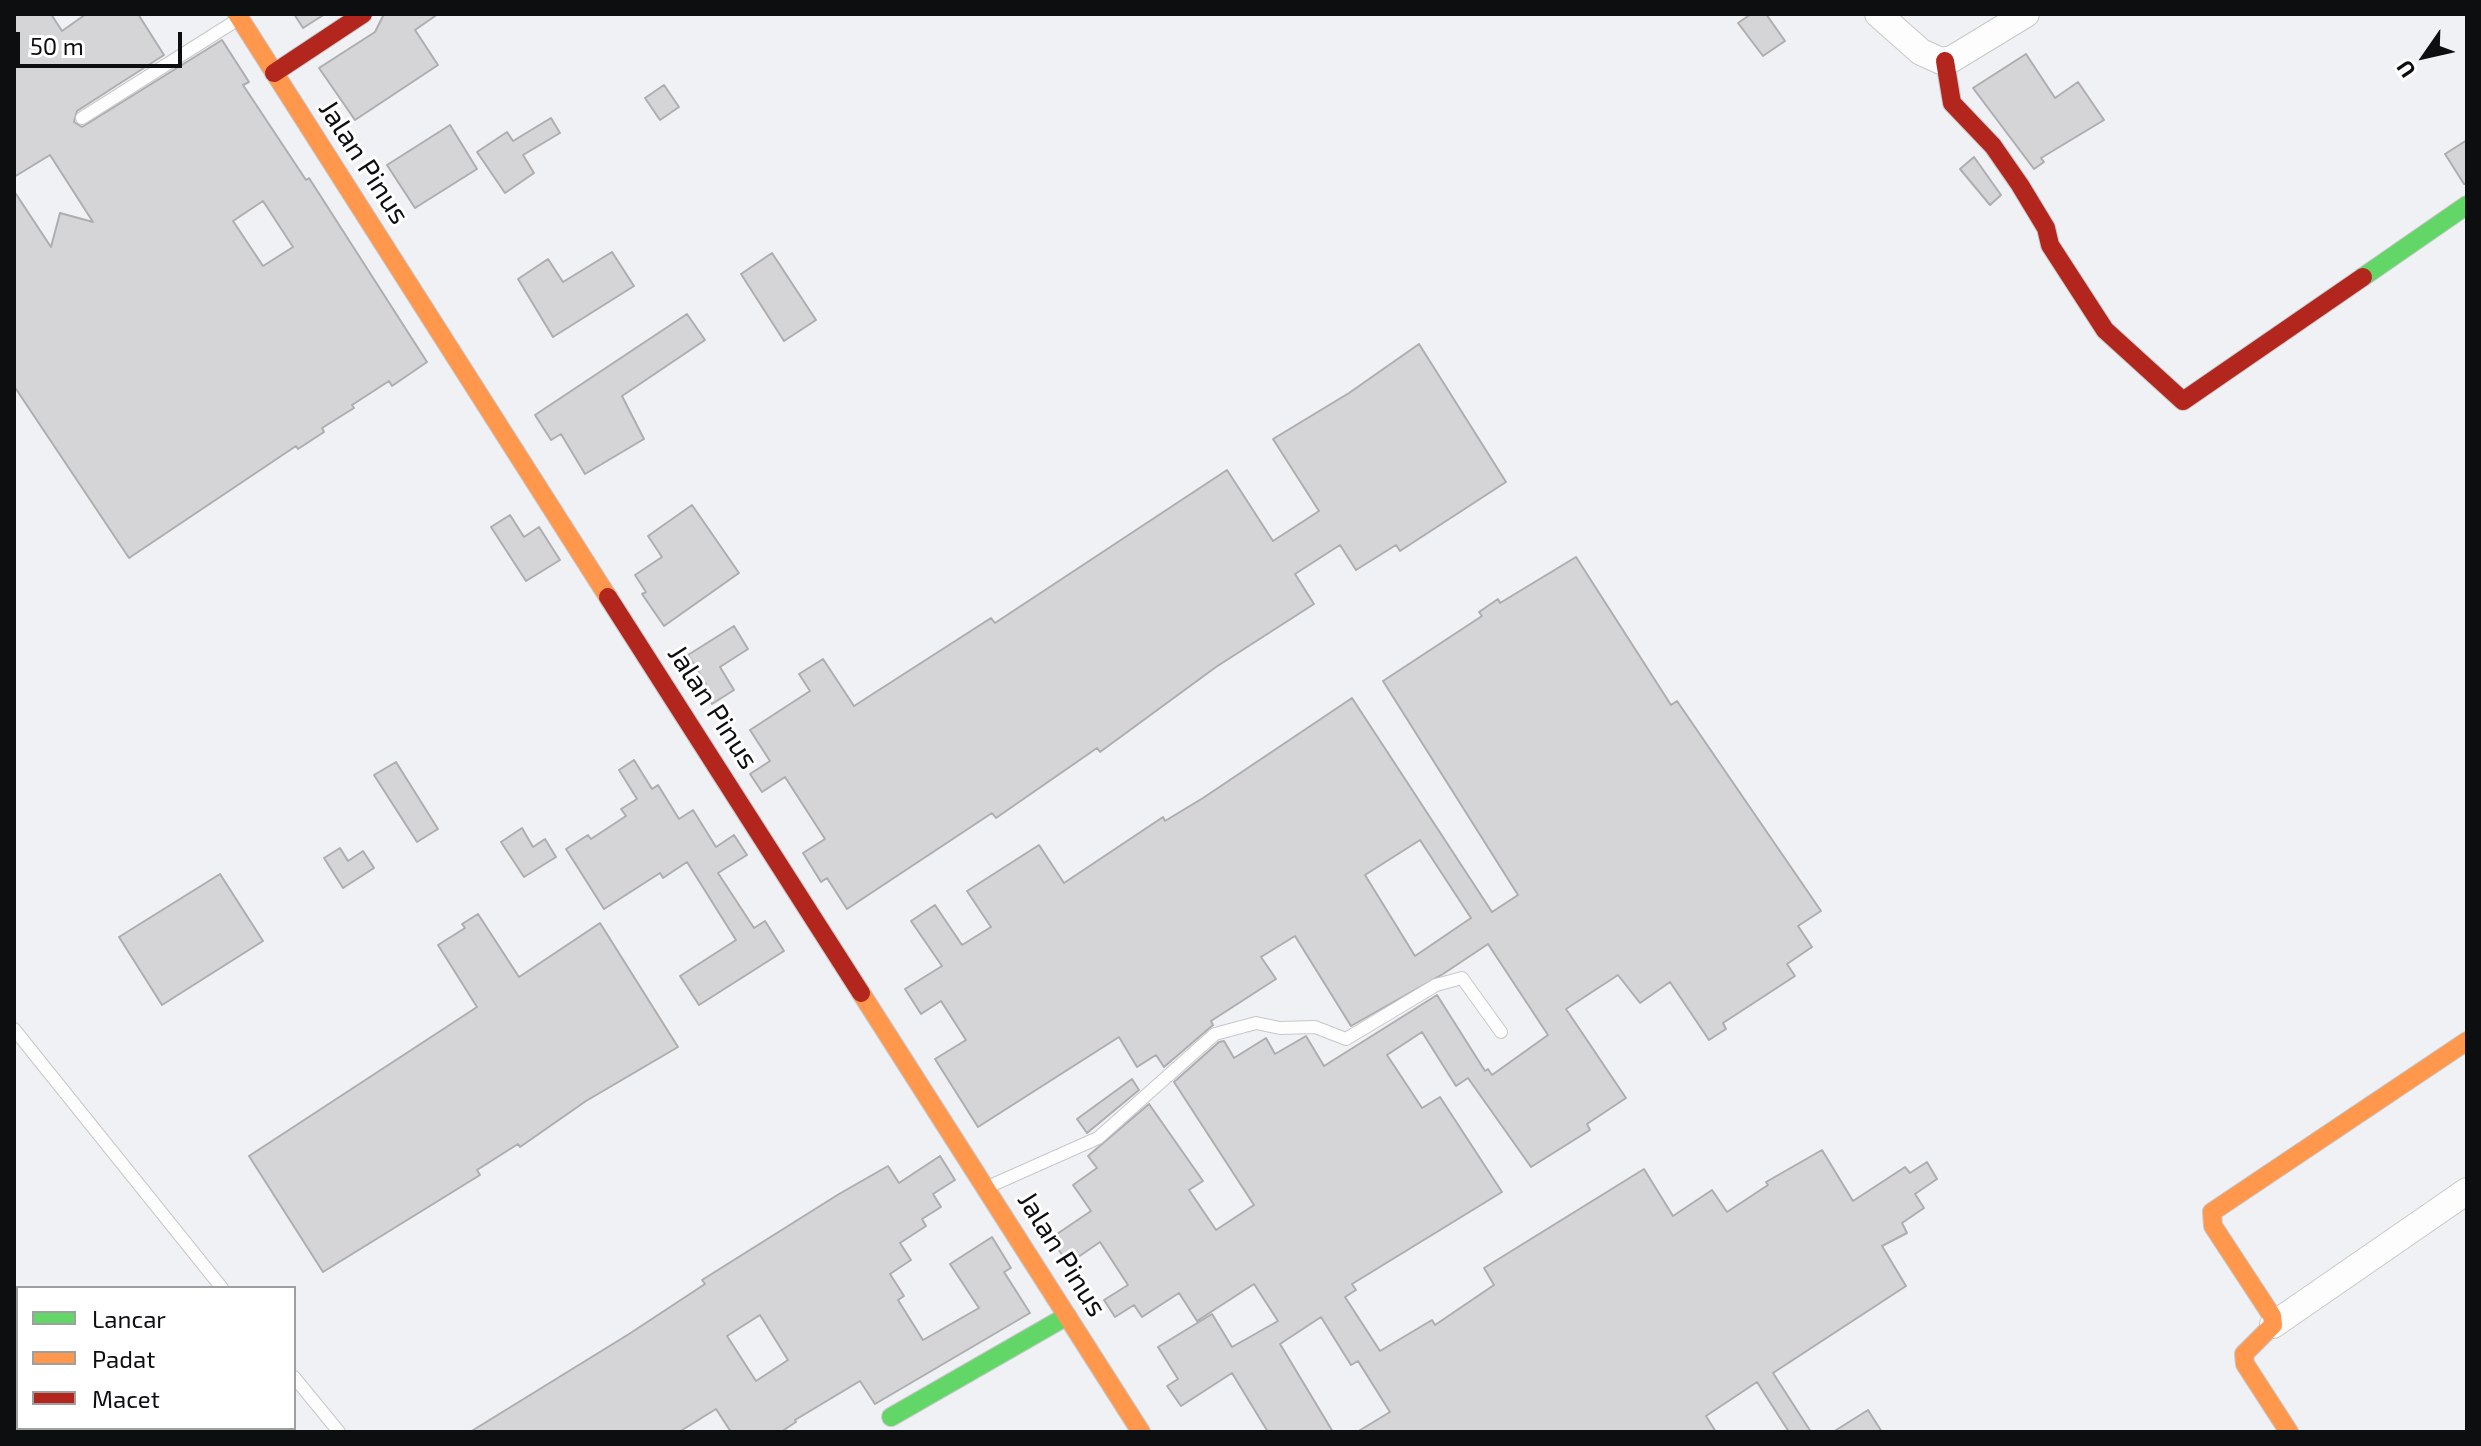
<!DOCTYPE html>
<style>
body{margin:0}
#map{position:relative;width:2481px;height:1446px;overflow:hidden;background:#f0f1f4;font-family:"Exo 2",sans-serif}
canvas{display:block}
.frame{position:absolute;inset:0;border:16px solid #0d0e10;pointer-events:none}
.legend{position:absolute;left:16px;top:1286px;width:280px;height:144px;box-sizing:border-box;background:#fff;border:2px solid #9e9f9f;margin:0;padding:10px 14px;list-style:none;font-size:24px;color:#0d0e10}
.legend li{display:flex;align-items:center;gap:16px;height:40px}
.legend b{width:40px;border:2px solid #9e9f9f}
.north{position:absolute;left:2385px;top:16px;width:80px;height:80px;-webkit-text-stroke:6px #fff;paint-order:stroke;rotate:236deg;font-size:22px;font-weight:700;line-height:32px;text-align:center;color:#0d0e10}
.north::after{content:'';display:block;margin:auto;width:28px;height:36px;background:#0d0e10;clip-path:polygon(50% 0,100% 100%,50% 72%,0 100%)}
.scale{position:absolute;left:16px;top:32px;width:166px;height:36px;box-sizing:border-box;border:4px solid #0d0e10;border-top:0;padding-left:10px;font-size:24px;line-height:28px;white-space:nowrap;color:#0d0e10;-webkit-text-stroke:6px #fff;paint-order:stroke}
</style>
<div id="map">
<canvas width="2481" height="1446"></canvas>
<div class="frame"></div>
<ul class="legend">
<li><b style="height:10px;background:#63d668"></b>Lancar</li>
<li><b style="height:10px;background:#ff974d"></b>Padat</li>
<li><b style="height:10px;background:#b3261e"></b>Macet</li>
</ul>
<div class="north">U</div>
<div class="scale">50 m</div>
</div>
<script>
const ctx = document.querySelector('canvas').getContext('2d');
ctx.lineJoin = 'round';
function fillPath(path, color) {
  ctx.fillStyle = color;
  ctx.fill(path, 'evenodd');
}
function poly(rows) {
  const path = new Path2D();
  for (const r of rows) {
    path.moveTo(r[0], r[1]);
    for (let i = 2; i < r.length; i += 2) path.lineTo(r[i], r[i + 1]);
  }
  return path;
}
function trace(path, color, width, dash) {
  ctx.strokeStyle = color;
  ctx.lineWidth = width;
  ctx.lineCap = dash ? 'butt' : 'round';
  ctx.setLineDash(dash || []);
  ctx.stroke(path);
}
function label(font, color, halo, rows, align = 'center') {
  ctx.font = font + ' "Exo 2",sans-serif';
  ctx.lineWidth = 6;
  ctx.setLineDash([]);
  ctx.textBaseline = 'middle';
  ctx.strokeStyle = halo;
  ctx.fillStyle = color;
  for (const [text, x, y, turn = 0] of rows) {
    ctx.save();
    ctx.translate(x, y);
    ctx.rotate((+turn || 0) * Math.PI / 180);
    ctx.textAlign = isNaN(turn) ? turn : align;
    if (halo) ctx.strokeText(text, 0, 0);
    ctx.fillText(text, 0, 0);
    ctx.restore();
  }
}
const building = poly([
 [14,14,51,14,62,31,86,14,138,14,164,55,77,111,74,122,82,127,222,40,249,82,243,85,306,180,309,178,427,362,392,386,389,381,352,405,354,408,322,428,324,432,298,449,296,446,129,558,14,386,14,191,51,247,60,213,93,222,50,155,14,177,14,14],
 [263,201,293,247,263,266,233,221,263,201],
 [294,14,325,14,303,28,294,14],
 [384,14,438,14,415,30,438,65,355,120,319,68,375,32,384,14],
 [1751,14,1766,14,1785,41,1763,56,1738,23,1751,14],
 [2026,54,2055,98,2078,82,2104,120,2041,158,2044,162,2034,169,1973,88,2026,54],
 [664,85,679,107,660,120,645,98,664,85],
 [551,118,560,133,523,155,534,173,505,193,477,152,507,132,513,141,551,118],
 [450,125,477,169,415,208,387,165,450,125],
 [2467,140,2467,184,2464,184,2445,154,2467,140],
 [1974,157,2001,195,1990,205,1960,169,1974,157],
 [612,252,634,286,553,337,518,279,548,259,563,282,612,252],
 [772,253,816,320,784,341,741,274,772,253],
 [687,314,705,340,622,396,644,439,585,474,561,434,551,440,535,415,687,314],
 [1419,344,1506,482,1400,551,1396,545,1356,570,1340,545,1295,574,1314,604,1216,667,1100,752,1097,748,996,818,992,813,847,909,827,878,821,882,803,853,825,839,785,777,762,792,750,774,770,761,750,730,810,691,799,674,823,659,854,706,991,618,995,623,1227,470,1273,541,1319,511,1273,439,1349,393,1419,344],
 [692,505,739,573,664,626,642,594,646,592,635,575,662,557,648,536,692,505],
 [510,515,524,537,539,527,560,560,526,581,491,527,510,515],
 [1576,557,1671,705,1677,701,1821,911,1798,926,1812,947,1787,964,1795,976,1723,1023,1726,1029,1709,1040,1670,982,1640,1003,1618,975,1566,1009,1626,1098,1587,1124,1590,1130,1531,1167,1468,1078,1456,1086,1422,1032,1387,1055,1422,1108,1440,1097,1502,1192,1352,1284,1356,1290,1345,1297,1380,1351,1432,1320,1435,1325,1494,1285,1484,1268,1644,1169,1673,1216,1712,1190,1727,1212,1768,1185,1766,1182,1822,1150,1853,1201,1905,1167,1910,1173,1927,1162,1937,1179,1915,1194,1924,1208,1902,1223,1907,1233,1882,1246,1906,1286,1773,1373,1811,1432,1789,1432,1757,1382,1706,1416,1716,1432,1357,1432,1390,1412,1358,1361,1351,1365,1321,1317,1280,1344,1333,1432,1268,1432,1232,1373,1181,1406,1167,1386,1178,1379,1158,1347,1212,1314,1232,1347,1278,1321,1254,1284,1197,1321,1179,1293,1142,1317,1134,1305,1115,1317,1104,1300,1128,1285,1100,1242,1068,1264,1051,1238,1091,1211,1073,1185,1097,1168,1088,1156,1149,1104,1203,1181,1189,1190,1216,1230,1254,1205,1174,1082,1219,1042,1224,1041,1234,1058,1266,1038,1275,1054,1306,1036,1324,1066,1437,995,1485,1071,1488,1069,1492,1075,1548,1035,1488,944,1443,974,1351,1026,1295,936,1261,957,1276,979,1211,1021,1213,1025,1164,1067,1156,1055,1137,1067,1119,1037,978,1127,935,1059,966,1040,941,1001,921,1014,905,989,942,966,911,921,935,905,962,945,991,927,967,891,1039,845,1064,883,1163,817,1165,821,1203,798,1352,698,1492,912,1518,895,1383,681,1482,616,1479,612,1498,599,1500,603,1576,557],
 [1420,840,1471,918,1415,956,1365,875,1420,840],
 [734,626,748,649,720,667,734,690,712,704,701,687,706,684,688,655,734,626],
 [634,760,652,789,658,785,679,819,693,810,716,847,734,835,747,855,718,873,754,928,765,921,784,951,699,1005,680,976,736,940,687,862,663,878,660,873,604,909,566,849,588,835,591,839,626,816,621,809,637,799,619,770,634,760],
 [396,762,438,829,417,842,374,775,396,762],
 [522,828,533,847,545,839,556,857,524,877,501,842,522,828],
 [340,848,348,861,363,851,374,868,343,888,324,858,340,848],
 [220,874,263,941,162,1005,119,937,220,874],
 [478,914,519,977,600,923,678,1047,586,1101,520,1147,518,1144,477,1170,480,1175,323,1272,249,1156,477,1007,438,945,465,928,462,924,478,914],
 [1132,1079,1139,1090,1087,1133,1077,1119,1132,1079],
 [940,1156,955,1180,933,1194,941,1207,922,1219,926,1226,900,1243,911,1260,890,1274,904,1296,898,1300,923,1340,979,1308,950,1264,992,1237,1011,1268,1004,1272,1030,1313,875,1404,860,1381,795,1420,796,1422,781,1432,731,1432,716,1409,679,1432,470,1432,629,1334,705,1284,702,1280,839,1194,888,1166,899,1183,940,1156],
 [760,1315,788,1360,756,1381,727,1336,760,1315],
 [1868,1410,1882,1432,1833,1432,1868,1410]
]);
const lane = poly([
 [82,118,237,20],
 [14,1029,222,1288],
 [990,1186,1098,1138,1215,1034,1256,1023,1280,1028,1315,1027,1346,1039,1436,985,1462,978,1501,1032],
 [294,1377,339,1432]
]);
const street = poly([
 [1878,14,1921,52,1941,61,1952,59,2026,14],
 [2273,1325,2467,1191]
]);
const fast = poly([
 [2363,277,2467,205],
 [891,1417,1067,1316]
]);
const slow = poly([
 [237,14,608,597],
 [861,993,1141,1432],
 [2289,1432,2245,1364,2244,1354,2273,1325,2272,1316,2213,1226,2212,1212,2467,1041]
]);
const jam = poly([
 [1945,61,1952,103,1993,146,2020,185,2046,228,2050,245,2105,330,2183,401,2363,277],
 [274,73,363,14],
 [608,597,861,993]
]);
const streetNames = [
 ["Jalan Pinus",364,162,57],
 ["Jalan Pinus",713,707,57],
 ["Jalan Pinus",1062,1254,58]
];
fillPath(building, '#d5d4d6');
trace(building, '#aeadaf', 2);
trace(lane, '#c7c8ca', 14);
trace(street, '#c7c8ca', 28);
trace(fast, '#c7c8ca', 20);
trace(slow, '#c7c8ca', 20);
trace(jam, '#c7c8ca', 20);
trace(lane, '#fdfdfd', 12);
trace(street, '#fdfdfd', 26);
trace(fast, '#63d668', 18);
trace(slow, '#ff974d', 18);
trace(jam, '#b3261e', 18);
label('28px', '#0d0e10', '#fff', streetNames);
</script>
